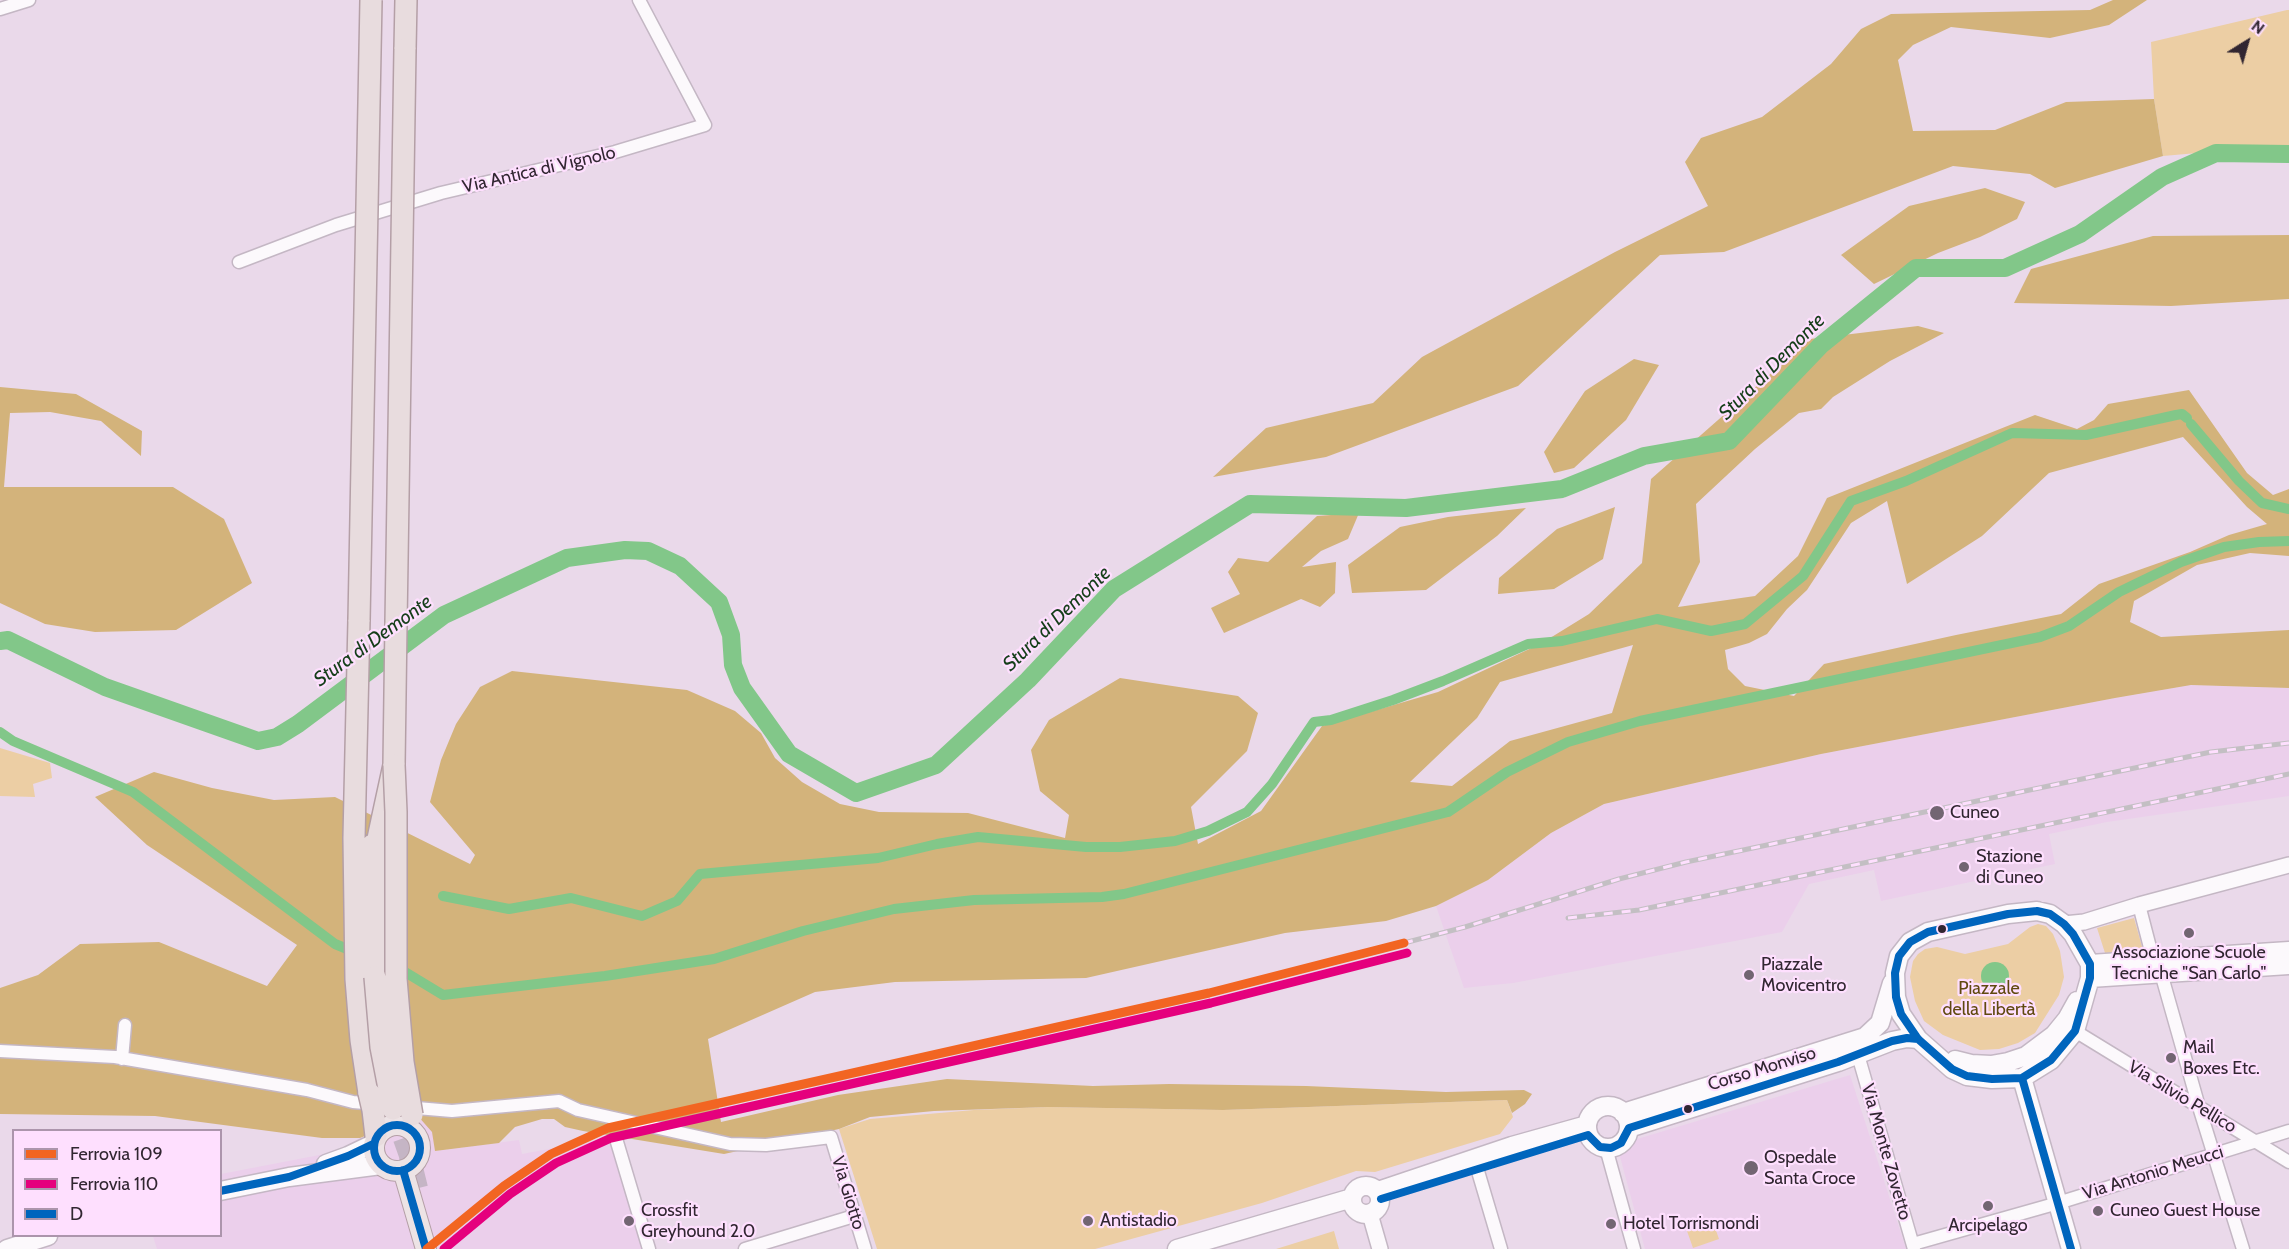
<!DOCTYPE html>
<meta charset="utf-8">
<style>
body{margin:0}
#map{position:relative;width:2289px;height:1249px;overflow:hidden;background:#ead9ea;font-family:Cabin,sans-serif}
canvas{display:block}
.legend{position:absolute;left:12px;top:1129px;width:210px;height:108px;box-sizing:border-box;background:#fedffe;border:2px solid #ac95ac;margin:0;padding:8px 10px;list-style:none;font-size:18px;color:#312631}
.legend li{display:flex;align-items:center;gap:12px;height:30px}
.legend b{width:30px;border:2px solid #ac95ac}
.north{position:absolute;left:2217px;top:12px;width:60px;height:60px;-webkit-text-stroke:4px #fedffe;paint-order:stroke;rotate:37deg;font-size:16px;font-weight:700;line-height:24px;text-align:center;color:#312631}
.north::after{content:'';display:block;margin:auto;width:21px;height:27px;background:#312631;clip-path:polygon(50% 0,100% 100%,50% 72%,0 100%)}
</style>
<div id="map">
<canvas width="2289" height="1249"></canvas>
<ul class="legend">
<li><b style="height:8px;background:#f26522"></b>Ferrovia 109</li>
<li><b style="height:8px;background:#e5007d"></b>Ferrovia 110</li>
<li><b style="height:8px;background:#0065bd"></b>D</li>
</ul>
<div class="north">N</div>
</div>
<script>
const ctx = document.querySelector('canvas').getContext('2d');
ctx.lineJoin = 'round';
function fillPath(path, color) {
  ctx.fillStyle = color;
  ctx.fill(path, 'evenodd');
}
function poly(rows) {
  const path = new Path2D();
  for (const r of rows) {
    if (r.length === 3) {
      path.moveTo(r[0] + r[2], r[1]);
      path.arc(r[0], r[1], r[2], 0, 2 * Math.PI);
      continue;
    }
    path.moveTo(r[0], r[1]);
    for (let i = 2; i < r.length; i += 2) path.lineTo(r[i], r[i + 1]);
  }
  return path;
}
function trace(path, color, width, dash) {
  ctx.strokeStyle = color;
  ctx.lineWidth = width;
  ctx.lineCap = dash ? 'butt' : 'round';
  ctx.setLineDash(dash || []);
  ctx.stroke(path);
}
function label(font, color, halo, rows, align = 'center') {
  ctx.font = font + ' Cabin,sans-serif';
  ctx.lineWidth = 4.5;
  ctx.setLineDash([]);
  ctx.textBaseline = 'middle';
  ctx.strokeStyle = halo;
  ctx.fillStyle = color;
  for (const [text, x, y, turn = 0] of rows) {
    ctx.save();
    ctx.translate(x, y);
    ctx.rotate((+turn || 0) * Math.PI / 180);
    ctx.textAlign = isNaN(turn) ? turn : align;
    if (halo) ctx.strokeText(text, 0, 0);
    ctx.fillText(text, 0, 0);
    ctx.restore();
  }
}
const built = poly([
 [2191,685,2289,688,2289,796,2107,822,2049,834,2055,864,1881,901,1874,870,1809,884,1782,932,1513,983,1464,988,1436,906,1488,880,1551,833,1604,804,1821,754,2115,698],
 [1850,1075,1906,1249,1645,1249,1619,1153,1634,1140],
 [417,1115,433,1131,435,1151,519,1140,522,1154,619,1136,654,1249,157,1249,153,1236,220,1236,221,1174,335,1152,360,1138]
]);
const green = poly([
 [2287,10,2289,10,2289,145,2163,156,2154,99,2151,42],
 [0,748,50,763,52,778,33,784,35,797,0,796],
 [2134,918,2143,950,2105,953,2097,928],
 [2038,924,2046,926,2053,934,2060,951,2064,977,2059,995,2035,1033,2018,1043,1999,1049,1980,1050,1943,1035,1924,1021,1915,1001,1910,977,1913,961,1918,954,1925,949,1937,947,1965,954,2008,944,2030,927],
 [1507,1100,1513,1117,1500,1134,1375,1172,1356,1171,1262,1203,1095,1249,877,1249,839,1129,870,1119,974,1110,1048,1107,1223,1110],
 [1713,1222,1719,1239,1693,1248,1687,1231],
 [1334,1231,1339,1249,1276,1249]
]);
const forest = poly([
 [2113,0,2147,0,2109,25,2050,38,1951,27,1913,45,1898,60,1913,131,1995,130,2066,102,2154,99,2163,156,2055,188,2030,174,1953,166,1724,252,1660,255,1518,386,1326,457,1213,477,1266,428,1373,403,1422,357,1615,252,1708,206,1685,162,1701,138,1762,117,1831,64,1861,29,1891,14,2090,10],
 [1985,188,2025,202,2017,219,1980,237,1938,253,1874,284,1841,255,1909,206],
 [2289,235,2289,299,2171,306,2014,303,2031,269,2153,236],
 [1918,326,1944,333,1890,361,1833,397,1821,409,1799,413,1755,449,1696,504,1700,562,1678,607,1755,596,1798,556,1827,498,2035,415,2077,429,2094,420,2108,404,2189,390,2247,473,2273,495,2289,489,2289,556,2250,553,2197,565,2134,601,2130,622,2161,637,2289,630,2289,688,2191,685,2115,698,1821,754,1604,804,1551,833,1488,880,1436,906,1386,921,1285,933,1086,978,895,982,815,992,708,1039,721,1122,838,1095,947,1079,1093,1086,1169,1084,1306,1086,1446,1092,1524,1090,1532,1094,1525,1104,1512,1113,1507,1100,1223,1110,1048,1107,934,1111,870,1117,839,1129,724,1154,583,1131,565,1127,554,1119,542,1119,515,1127,499,1143,435,1151,432,1132,417,1115,360,1138,322,1138,155,1116,0,1114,0,988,38,975,80,944,159,942,267,986,297,945,147,845,95,797,154,772,212,788,274,800,335,797,470,864,475,855,430,802,441,760,456,724,480,687,512,671,687,690,735,711,761,733,775,758,802,782,840,804,879,812,968,813,1065,838,1069,815,1040,791,1031,750,1049,720,1120,678,1238,696,1258,713,1247,751,1191,807,1198,844,1261,811,1322,726,1438,692,1542,643,1589,614,1642,563,1651,479,1810,339],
 [2183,437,2247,507,2267,524,2229,535,2190,552,2099,584,2061,614,1956,635,1824,664,1794,696,1745,686,1728,669,1725,650,1749,643,1767,634,1787,609,1807,590,1851,523,1887,501,1907,584,1982,536,2049,473],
 [1633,645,1612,713,1510,741,1452,786,1410,782,1477,718,1500,682],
 [1634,359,1659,365,1626,420,1574,468,1554,473,1544,452,1585,391],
 [0,387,76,394,142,431,141,456,101,421,50,412,10,413,4,487,173,487,224,519,252,583,176,630,95,632,45,624,0,603],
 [1615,507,1603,559,1554,589,1498,594,1499,578,1557,529],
 [1526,508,1497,536,1426,590,1352,593,1348,565,1400,527,1448,517],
 [1359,513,1348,539,1321,551,1302,567,1336,562,1335,593,1320,607,1301,599,1224,633,1211,608,1240,594,1228,572,1238,558,1268,562,1317,516]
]);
const water = poly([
 [1995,976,14]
]);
const canal = poly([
 [2191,424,2239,481,2262,503,2289,509],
 [0,732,13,741,133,792,335,944,357,953],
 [443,896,509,909,571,898,642,916,677,901,700,874,878,858,937,844,978,837,1086,847,1120,847,1175,841,1208,831,1247,812,1272,784,1314,722,1331,720,1393,700,1443,681,1528,644,1562,641,1657,619,1711,631,1745,624,1803,576,1851,501,1906,481,2012,433,2086,435,2176,415,2182,414,2187,418],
 [394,967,405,972,443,995,605,976,714,959,803,931,894,909,974,900,1102,897,1124,894,1448,812,1507,772,1568,742,1640,721,2040,637,2069,626,2119,592,2181,562,2224,547,2259,542,2289,541]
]);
const river = poly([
 [0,641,8,640,105,687,258,741,277,737,298,724,444,615,567,558,625,550,648,551,680,566,719,602,731,635,733,665,742,688,789,754,856,793,936,765,1028,680,1114,589,1250,504,1406,508,1562,489,1644,456,1729,441,1821,345,1916,268,2005,268,2080,234,2162,177,2216,153,2289,154]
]);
const trunkTunnel = poly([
 [393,1109,409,1154,419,1194]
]);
const minor = poly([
 [0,9,29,0],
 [239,262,336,225,441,193,615,152,705,125,639,0],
 [2139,905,2153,959,2161,973,2199,1107,2243,1249],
 [2075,1031,2289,1162],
 [0,1051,115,1057,307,1090,353,1102,376,1104],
 [1858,1055,1914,1249],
 [122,1059,125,1025],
 [405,1107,452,1111,559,1101,578,1110,730,1144,766,1145,831,1137,865,1249],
 [617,1142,649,1249],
 [1606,1148,1634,1249],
 [1477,1168,1501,1249],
 [1913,1244,2058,1203,2289,1131],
 [745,1249,854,1216]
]);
const tertiary = poly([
 [2064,924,2084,922,2139,905,2289,865],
 [1370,1214,1380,1249]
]);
const secondary = poly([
 [2037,911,2050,914,2064,924,2073,934,2090,964,2090,978,2075,1031,2051,1060,2022,1078,1992,1079,1967,1076,1952,1069,1918,1039,1901,1014,1896,997,1895,973,1899,956,1910,942,1928,932,2008,914,2037,911],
 [2090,964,2289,951],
 [2090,978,2289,965],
 [1955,1060,1971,1064,1991,1065,2008,1062,2026,1056,2054,1035,2067,1019,2077,1001],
 [2022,1078,2071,1249],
 [1608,1127,21],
 [1623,1113,1865,1037,1880,1023,1892,983],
 [1629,1128,1838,1062,1892,1041,1907,1038,1918,1039],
 [326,1164,348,1156,373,1144],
 [1366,1200,14],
 [220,1191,289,1177,381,1165],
 [1378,1191,1512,1146,1587,1125],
 [7,1249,48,1236],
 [1177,1249,1352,1198]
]);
const primary = poly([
 [397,1148,23],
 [403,1170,426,1249]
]);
const trunk = poly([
 [405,49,406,0],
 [359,620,354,838,356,979,361,1040,369,1093],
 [372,845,374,857,375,977],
 [374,857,394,765,396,623],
 [373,1110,376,1136]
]);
const rail = poly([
 [1568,918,1639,910,2289,774],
 [1404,943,1465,927,1619,879,1686,862,2211,752,2289,743]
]);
const trunkBridge = poly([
 [359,620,371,0],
 [396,623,405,49],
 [394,765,396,812,396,979,403,1062,412,1115],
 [375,977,381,1047,393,1109],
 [369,1093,373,1110]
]);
const bus1 = poly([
 [2037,911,2050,914,2064,924,2073,934,2090,964,2090,978,2075,1031,2051,1060,2022,1078,1992,1079,1967,1076,1952,1069,1918,1039,1901,1014,1896,997,1895,973,1899,956,1910,942,1928,932,2008,914,2037,911],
 [2022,1078,2071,1249],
 [397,1148,23],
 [403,1170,426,1249],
 [220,1191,289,1177,348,1156,373,1144],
 [1381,1199,1588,1135,1600,1147,1611,1148,1621,1143,1629,1128,1838,1062,1892,1041,1907,1038,1918,1039]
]);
const rail1 = poly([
 [427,1249,504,1186,551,1154,608,1128,1209,993,1404,943]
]);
const rail2 = poly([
 [444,1249,510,1194,556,1163,611,1138,1211,1003,1407,953]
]);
const markers = [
 [1937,813,8,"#726572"],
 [1964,867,6,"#726572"],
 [1942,929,5,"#312631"],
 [2189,933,6,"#726572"],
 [1749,975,6,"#726572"],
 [2171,1058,6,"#726572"],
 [1688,1109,5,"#312631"],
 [1751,1168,8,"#726572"],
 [1988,1206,6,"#726572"],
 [2098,1211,6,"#726572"],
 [629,1221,6,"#726572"],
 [1088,1221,6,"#726572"],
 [1611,1224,6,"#726572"]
];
const streetNames = [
 ["Via Antica di Vignolo",539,170,-13],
 ["Corso Monviso",1762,1069,-17],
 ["Via Silvio Pellico",2182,1097,31],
 ["Via Monte Zovetto",1886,1152,74],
 ["Via Antonio Meucci",2153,1173,-17],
 ["Via Giotto",848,1193,73]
];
const poiNames = [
 ["Cuneo",1950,813],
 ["Stazione",1976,857],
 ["di Cuneo",1976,878],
 ["Associazione Scuole",2189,953,"center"],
 ["Tecniche \"San Carlo\"",2189,974,"center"],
 ["Piazzale",1761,965],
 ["Movicentro",1761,986],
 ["Mail",2183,1048],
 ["Boxes Etc.",2183,1069],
 ["Ospedale",1764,1158],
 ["Santa Croce",1764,1179],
 ["Crossfit",641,1211],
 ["Greyhound 2.0",641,1232],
 ["Cuneo Guest House",2110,1211],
 ["Antistadio",1100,1221],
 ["Hotel Torrismondi",1623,1224],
 ["Arcipelago",1988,1226,"center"]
];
const parkNames = [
 ["Piazzale",1989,989],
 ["della Libertà",1989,1010]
];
const waterNames = [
 ["Stura di Demonte",1772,367,-45],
 ["Stura di Demonte",1057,619,-44],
 ["Stura di Demonte",373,641,-36]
];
fillPath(built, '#ebcfeb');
fillPath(green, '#eccea4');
fillPath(forest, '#d3b37b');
fillPath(water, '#82c789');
trace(canal, '#82c789', 10);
trace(river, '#82c789', 18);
trace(trunkTunnel, '#c5b5c5', 21, [21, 10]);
trace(minor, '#c4b7c4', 15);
trace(tertiary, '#c4b7c4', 18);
trace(secondary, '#c4b7c4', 21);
trace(primary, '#b49fa6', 22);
trace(trunk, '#b49fa6', 24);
trace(minor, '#fcf9fc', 12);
trace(tertiary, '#fcf9fc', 15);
trace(secondary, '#fcf9fc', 18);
trace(primary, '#ede3e5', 20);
trace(trunk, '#e8dcde', 21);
trace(rail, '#c3bfc3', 5);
trace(rail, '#fedffe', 3, [9]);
trace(trunkBridge, '#b49fa6', 24, []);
trace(trunkBridge, '#e8dcde', 21);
trace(bus1, '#0065bd', 8);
trace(rail1, '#f26522', 9);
trace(rail2, '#e5007d', 9);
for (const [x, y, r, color] of markers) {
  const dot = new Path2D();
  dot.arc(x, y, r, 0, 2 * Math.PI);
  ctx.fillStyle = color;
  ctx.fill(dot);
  trace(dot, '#fedffe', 2);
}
label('18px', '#312631', '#fedffe', streetNames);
label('18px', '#312631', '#fedffe', poiNames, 'left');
label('18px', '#60490f', '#fedffe', parkNames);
label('italic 20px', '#153e19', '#fedffe', waterNames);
</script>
